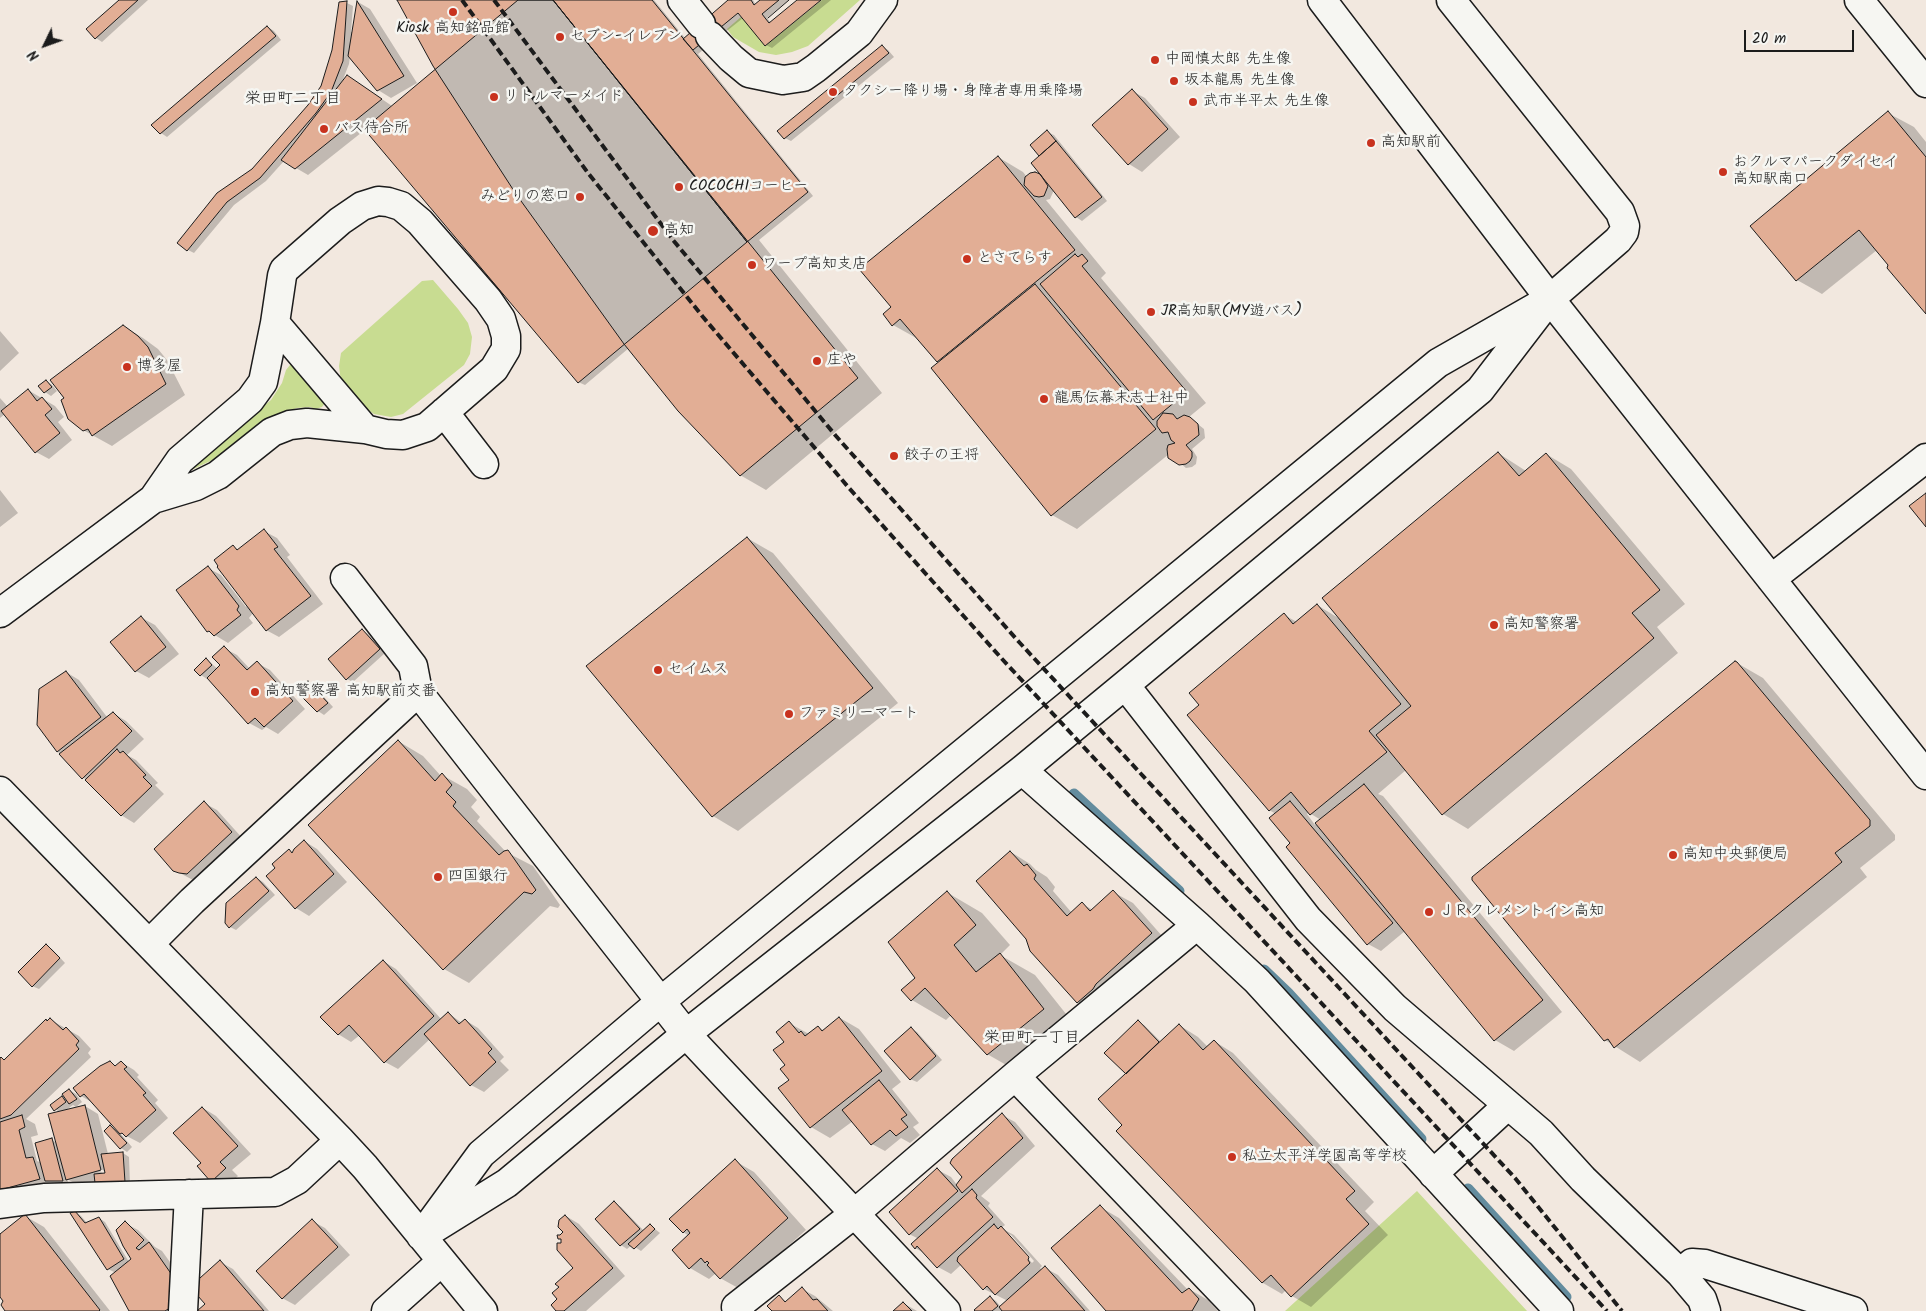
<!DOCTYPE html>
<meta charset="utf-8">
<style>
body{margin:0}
#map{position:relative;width:1926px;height:1311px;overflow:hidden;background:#f2e8df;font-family:Kalam,sans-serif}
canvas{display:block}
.north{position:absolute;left:20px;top:20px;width:50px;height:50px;-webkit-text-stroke:4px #f6f6f2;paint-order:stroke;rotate:228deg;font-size:14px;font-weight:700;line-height:20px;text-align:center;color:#1c1c1c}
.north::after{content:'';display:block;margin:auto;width:18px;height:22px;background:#1c1c1c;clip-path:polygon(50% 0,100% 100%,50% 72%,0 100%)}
.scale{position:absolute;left:1744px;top:30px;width:110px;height:22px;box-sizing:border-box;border:2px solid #1c1c1c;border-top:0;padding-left:6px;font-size:15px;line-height:18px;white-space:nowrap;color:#1c1c1c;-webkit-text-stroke:4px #f6f6f2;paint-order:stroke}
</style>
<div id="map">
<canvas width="1926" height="1311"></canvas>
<div class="north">N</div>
<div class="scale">20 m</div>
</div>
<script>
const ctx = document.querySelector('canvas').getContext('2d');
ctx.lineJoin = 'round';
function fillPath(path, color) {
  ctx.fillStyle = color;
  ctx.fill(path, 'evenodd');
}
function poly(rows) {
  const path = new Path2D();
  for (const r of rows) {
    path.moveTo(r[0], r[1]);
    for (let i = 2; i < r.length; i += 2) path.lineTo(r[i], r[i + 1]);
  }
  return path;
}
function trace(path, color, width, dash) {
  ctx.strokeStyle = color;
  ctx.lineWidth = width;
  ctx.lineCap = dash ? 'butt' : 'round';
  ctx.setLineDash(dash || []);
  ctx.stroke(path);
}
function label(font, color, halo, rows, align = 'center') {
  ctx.font = font + ' Kalam,"Klee One",sans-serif';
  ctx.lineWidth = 5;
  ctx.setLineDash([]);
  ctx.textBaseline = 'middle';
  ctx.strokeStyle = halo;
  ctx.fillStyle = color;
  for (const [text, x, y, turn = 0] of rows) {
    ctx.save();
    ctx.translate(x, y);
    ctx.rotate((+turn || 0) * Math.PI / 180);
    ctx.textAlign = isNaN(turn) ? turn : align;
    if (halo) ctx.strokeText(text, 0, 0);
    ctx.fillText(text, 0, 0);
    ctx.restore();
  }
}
const green = poly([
 [822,0,860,0,808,46,792,52,776,55,759,52,733,37,727,29,742,16,766,45],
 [433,280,458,309,468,323,472,337,470,354,464,365,403,414,391,417,374,414,364,407,341,382,339,366,341,353,422,281],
 [290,365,295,365,325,399,325,403,322,407,316,409,310,407,297,408,278,414,223,455,185,473,225,437,271,400,282,383,286,370],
 [1417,1191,1527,1311,1285,1311]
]);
const shadow = poly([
 [121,0,148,0,102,42,96,38],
 [399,0,654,0,685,38,730,0,753,0,756,5,762,0,789,0,767,18,771,23,799,0,831,0,772,48,766,45,743,18,698,54,813,196,759,240,882,393,766,490,740,475,629,348,585,385,578,382,366,129,308,175,284,161,266,181,234,205,194,253,188,250,253,169,309,106,323,86,333,51,340,3,347,3,353,6,351,32,353,32,358,2,370,9,417,83,391,98,378,90,350,56,349,64,342,82,360,84,392,106,436,69],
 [268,27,274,31,281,40,167,137,161,133],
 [882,47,888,50,894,57,791,141,785,138],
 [1132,91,1145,98,1180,137,1142,172,1129,164],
 [1888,113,1914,127,1926,142,1926,312,1877,250,1822,294,1797,280],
 [1047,132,1054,135,1107,201,1082,221,1076,217,1054,190,1050,199,1046,200,1106,273,1101,278,1206,403,1189,417,1204,429,1205,438,1192,449,1197,457,1196,464,1192,467,1186,468,1169,454,1077,529,1052,515,941,362,918,339,893,325,893,307,998,157,1023,172,1027,177,1035,173,1045,178,1041,156],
 [123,326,143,338,158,349,167,360,185,395,112,446,83,430],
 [0,331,19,353,0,371],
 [46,381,52,385,57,391,51,396,45,392],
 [28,390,55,406,64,417,58,422,72,440,49,459,36,452,5,414,0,418,0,398,8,407],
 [1498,453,1526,471,1546,454,1571,469,1685,604,1657,627,1678,653,1468,829,1443,814,1406,770,1378,794,1383,796,1562,1012,1514,1051,1495,1040,1405,931,1381,951,1368,944,1292,843,1276,814,1269,810,1201,705,1284,615,1297,622,1317,605,1340,619],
 [1309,812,1311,814,1321,820,1315,825,1307,814],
 [0,490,18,513,0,527],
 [264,531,277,538,290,555,287,557,323,604,279,637,266,630,253,613,249,618,253,623,228,643,208,631,208,568,221,575,246,607,248,605,234,547,239,550],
 [747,538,773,553,898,703,738,831,713,816],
 [142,618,155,625,179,654,149,678,136,671],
 [362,630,368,634,385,653,353,682,347,679],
 [224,648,237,655,250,669,257,663,270,670,305,709,278,734,266,727,262,730,249,723,208,678,207,679,201,675,207,660,218,669,222,665],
 [1737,663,1763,678,1895,835,1895,840,1860,868,1867,877,1640,1062,1605,1040],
 [66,672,79,680,107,717,113,713,126,721,144,739,127,755,136,760,158,783,155,785,164,794,134,823,121,815,57,751],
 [308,682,314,686,333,707,324,715,318,711,298,691],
 [398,741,423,756,441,776,442,775,467,789,477,800,471,807,480,817,477,821,506,852,533,866,560,905,558,908,550,906,469,983,444,969],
 [204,803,217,810,244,840,200,880,193,880,174,870],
 [304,841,317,849,347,882,309,916,296,908,267,876,277,868,289,851,293,853],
 [1011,852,1030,864,1036,870,1047,877,1055,887,1053,891,1072,913,1082,904,1093,910,1113,892,1133,903,1170,945,1097,1014,1078,1002,1031,950],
 [257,878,263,882,275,895,236,930,230,927],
 [948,893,982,913,1010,945,1000,955,1035,975,1078,1029,1022,1074,987,1054,951,1015,946,1020,912,1000],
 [46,946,52,949,65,963,39,989,32,986],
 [383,961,396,969,441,1019,448,1013,462,1023,465,1020,478,1028,504,1057,500,1061,509,1070,484,1092,471,1085,430,1039,398,1069,385,1062,360,1035,351,1042,338,1034],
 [840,1018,859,1029,901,1082,892,1089,919,1123,913,1127,920,1135,910,1143,901,1138,885,1151,872,1144,853,1121,830,1138,811,1127,790,1080,787,1065,786,1042,789,1023,809,1034,818,1027,823,1030],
 [51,1020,79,1036,91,1049,88,1053,91,1057,26,1119,35,1124,38,1135,31,1137,37,1161,42,1163,52,1140,57,1143,59,1112,51,1105,62,1097,69,1101,69,1090,76,1094,82,1102,76,1107,73,1105,65,1111,85,1106,98,1114,108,1154,123,1153,129,1157,130,1185,96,1182,80,1186,67,1179,69,1184,51,1184,52,1186,0,1198,0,1059,1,1058,5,1060],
 [96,1166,106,1172,106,1175,95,1168],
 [1138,1022,1144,1025,1161,1042,1179,1025,1198,1037,1208,1047,1214,1041,1233,1053,1374,1202,1365,1211,1388,1235,1311,1307,1292,1296,1286,1290,1282,1294,1263,1283,1118,1131,1124,1125,1127,1074],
 [911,1029,917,1032,942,1060,917,1082,910,1079],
 [121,1062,134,1070,139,1075,137,1077,158,1100,155,1103,168,1118,140,1143,119,1132,132,1147,127,1152,121,1148,111,1127,119,1131,95,1104,81,1096,110,1063,117,1066],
 [203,1108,216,1116,251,1154,232,1170,238,1176,225,1189,212,1181,203,1163],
 [1002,1115,1015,1122,1035,1146,981,1196,990,1203,988,1206,1005,1225,1001,1228,1014,1235,1042,1266,1040,1268,1042,1270,1045,1268,1058,1275,1090,1311,977,1311,990,1297,996,1301,1001,1307,1008,1301,984,1289,962,1264,951,1274,938,1267,926,1254,915,1248,919,1239,909,1234,938,1170,951,1177,957,1185],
 [1005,1232,1011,1235,1034,1261,1032,1263],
 [735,1161,754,1172,806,1230,740,1289,720,1278,716,1273,709,1279,690,1268,689,1236,683,1232],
 [614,1203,621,1207,644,1231,650,1225,660,1233,641,1251,632,1245,627,1249,621,1245,597,1219],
 [1100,1207,1119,1218,1188,1290,1189,1289,1208,1300,1218,1311,1108,1311],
 [75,1212,81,1216,88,1224,99,1218,105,1222,129,1262,133,1260,125,1223,138,1230,155,1247,162,1251,185,1283,186,1311,130,1311,116,1273,108,1269],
 [25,1216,44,1227,110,1311,7,1311,5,1301,0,1295,0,1236],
 [566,1216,579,1224,625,1276,586,1311,558,1311,560,1287,575,1268,562,1244,562,1240,559,1238,565,1232],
 [312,1221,325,1228,350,1255,295,1305,282,1298],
 [220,1262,233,1269,269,1311,199,1311,206,1305],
 [802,1289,815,1296,833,1311,774,1311,779,1297,787,1302],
 [903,1303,917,1311,895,1311]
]);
const stream = poly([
 [1074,794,1179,891],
 [1264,970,1288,993,1421,1139],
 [1468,1189,1566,1297]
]);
const building = poly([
 [119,0,138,0,95,39,86,29,119,0],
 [397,0,553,0,858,378,740,476,678,411,624,344,516,194,433,66,397,0],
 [518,0,553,0,747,242,578,383,364,129,518,0],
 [553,0,652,0,808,192,747,242,553,0],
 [728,0,751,0,754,5,760,0,779,0,762,14,769,23,797,0,821,0,765,46,738,13,693,50,683,39,728,0],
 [347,1,343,61,331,92,316,113,260,178,227,202,187,251,177,243,217,193,252,169,308,105,321,86,332,50,339,2,347,1],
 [357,1,404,76,377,91,348,56,357,1],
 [267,26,276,36,160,134,151,125,267,26],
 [882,45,889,53,784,139,777,131,882,45],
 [347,75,382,99,295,169,281,160,347,75],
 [1132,89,1168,129,1128,165,1092,125,1132,89],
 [1888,111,1926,157,1926,314,1887,268,1888,265,1859,230,1796,281,1750,226,1888,111],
 [1047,130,1056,141,1039,156,1030,145,1047,130],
 [1056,141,1102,197,1075,218,1031,163,1056,141],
 [998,156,1075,250,937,362,900,319,892,326,883,314,891,307,859,269,998,156],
 [1035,172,1040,174,1048,186,1044,196,1039,197,1034,196,1024,185,1025,177,1030,173,1035,172],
 [1075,254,1078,257,1082,254,1088,261,1082,266,1187,392,1153,420,1040,284,1075,254],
 [1035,284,1156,429,1051,516,931,368,1035,284],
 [123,325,138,336,148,347,166,384,92,436,88,429,83,431,68,419,61,400,64,398,50,380,123,325],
 [46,380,52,387,44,393,38,386,46,380],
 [28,389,37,401,42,397,52,409,45,415,60,433,35,453,1,411,28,389],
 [1163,413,1173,414,1177,419,1184,415,1190,417,1198,424,1199,435,1186,445,1192,452,1192,457,1190,461,1186,464,1179,465,1168,458,1167,449,1168,445,1175,443,1171,440,1168,432,1162,433,1157,426,1157,421,1163,413],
 [1498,452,1519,476,1546,453,1660,590,1632,613,1654,638,1442,815,1376,735,1411,706,1322,598,1498,452],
 [1926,493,1926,527,1909,506,1926,493],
 [264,529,278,547,274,549,311,596,266,631,217,567,218,566,214,560,233,545,237,550,264,529],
 [747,537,873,688,712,817,586,666,747,537],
 [208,566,239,606,237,610,241,615,214,636,209,631,207,632,176,590,208,566],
 [1317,604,1401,704,1369,731,1387,752,1310,815,1291,792,1269,811,1187,715,1199,705,1189,693,1284,613,1293,624,1317,604],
 [141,616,166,647,135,672,110,642,141,616],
 [362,629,380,649,346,680,328,659,362,629],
 [224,646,247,670,257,661,293,701,264,727,255,718,248,724,207,678,220,665,212,657,224,646],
 [206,658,212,665,200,676,194,670,206,658],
 [1735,661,1737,662,1870,820,1870,826,1835,853,1842,862,1614,1048,1608,1039,1604,1041,1472,880,1472,877,1735,661],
 [66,671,101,717,57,752,37,725,39,689,66,671],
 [308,681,328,703,317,712,296,691,308,681],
 [113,712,132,731,82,779,59,754,113,712],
 [398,740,435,781,442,773,452,785,446,792,456,802,453,806,499,855,504,851,508,850,536,890,532,894,524,892,443,970,308,825,398,740],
 [117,749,120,753,123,751,146,775,143,777,152,786,121,816,85,780,117,749],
 [1364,784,1543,1000,1494,1041,1315,823,1364,784],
 [204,801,232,832,187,874,179,873,173,871,154,849,204,801],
 [1290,801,1393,923,1367,945,1286,847,1290,843,1269,818,1290,801],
 [304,840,334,874,295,909,266,876,275,868,272,864,289,849,292,853,294,849,304,840],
 [1010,851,1024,866,1027,864,1036,875,1034,879,1067,916,1082,902,1090,911,1113,890,1152,933,1096,984,1093,989,1077,1003,1030,951,1026,939,976,881,1010,851],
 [256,877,269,891,229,928,225,923,226,903,256,877],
 [947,891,976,925,954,945,976,972,1000,953,1044,1009,987,1055,925,988,911,1001,901,990,915,978,888,942,947,891],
 [46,944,60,958,32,987,18,972,46,944],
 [383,960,434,1016,384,1063,349,1025,338,1035,320,1017,383,960],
 [448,1012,459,1024,465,1019,492,1049,488,1053,496,1062,470,1086,424,1034,448,1012],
 [839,1017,882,1071,810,1128,778,1088,789,1080,780,1069,785,1065,773,1050,784,1042,776,1032,789,1021,799,1033,801,1031,805,1036,818,1026,822,1031,839,1017],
 [50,1018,63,1030,66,1027,79,1041,76,1045,79,1049,11,1115,0,1119,0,1058,1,1057,4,1060,46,1019,47,1021,50,1018],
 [1138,1020,1159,1042,1126,1074,1104,1053,1138,1020],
 [1179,1024,1203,1050,1214,1040,1355,1191,1346,1199,1369,1224,1291,1297,1271,1275,1262,1283,1116,1131,1122,1125,1098,1099,1179,1024],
 [911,1027,936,1056,910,1080,884,1051,911,1027],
 [110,1061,115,1066,121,1061,127,1067,124,1069,146,1093,143,1095,156,1110,126,1137,122,1133,120,1134,84,1094,80,1097,73,1088,100,1066,110,1061],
 [879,1080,907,1115,901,1119,908,1127,896,1136,890,1130,871,1145,842,1110,879,1080],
 [69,1089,77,1099,69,1104,62,1094,69,1089],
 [62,1096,66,1102,54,1111,50,1105,62,1096],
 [85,1105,101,1170,66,1180,48,1114,85,1105],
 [202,1107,238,1146,220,1162,226,1168,211,1182,197,1166,201,1163,173,1133,202,1107],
 [1002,1113,1023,1138,962,1193,956,1185,962,1177,950,1163,952,1159,1002,1113],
 [22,1115,25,1127,19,1130,26,1158,33,1157,40,1179,0,1190,0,1122,22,1115],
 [110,1125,127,1143,120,1149,104,1131,110,1125],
 [52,1138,63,1181,45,1181,35,1143,52,1138],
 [123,1152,125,1182,95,1183,94,1174,105,1173,101,1154,123,1152],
 [735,1159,788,1218,720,1279,707,1265,709,1263,707,1261,705,1263,701,1258,689,1269,672,1250,690,1233,687,1229,683,1233,669,1219,735,1159],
 [937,1168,958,1191,909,1235,889,1212,937,1168],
 [972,1189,977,1195,976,1198,993,1217,937,1268,917,1246,915,1249,911,1244,972,1189],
 [614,1201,640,1229,620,1246,595,1219,614,1201],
 [1100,1205,1182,1293,1189,1288,1199,1299,1192,1311,1106,1311,1051,1248,1100,1205],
 [75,1211,85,1223,99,1217,124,1259,107,1270,70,1213,75,1211],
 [25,1214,100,1310,99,1311,5,1311,1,1305,3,1301,0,1297,0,1234,25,1214],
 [565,1215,613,1268,564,1311,556,1311,551,1305,557,1299,552,1293,559,1287,555,1284,573,1268,557,1250,557,1243,561,1243,561,1239,558,1239,557,1235,560,1235,563,1232,558,1227,559,1220,565,1215],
 [312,1219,338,1247,282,1299,256,1271,312,1219],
 [125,1221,144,1240,136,1248,139,1250,149,1242,172,1275,173,1306,165,1311,129,1311,110,1276,131,1259,123,1246,116,1230,125,1221],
 [650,1224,655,1229,634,1249,628,1244,650,1224],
 [994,1224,998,1229,1001,1226,1029,1257,1028,1260,1030,1263,995,1295,987,1286,983,1290,957,1261,958,1257,994,1224],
 [220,1260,264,1311,197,1311,205,1304,190,1287,220,1260],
 [1045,1266,1085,1311,1002,1311,999,1307,1045,1266],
 [802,1287,813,1300,817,1299,828,1311,772,1311,767,1306,779,1295,785,1302,802,1287],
 [990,1296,998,1306,992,1311,975,1311,974,1310,990,1296],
 [903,1302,912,1311,893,1311,903,1302]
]);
const minor = poly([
 [682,0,701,24],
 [1322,0,1550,299,1926,775],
 [1859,0,1926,83],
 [710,36,731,58,749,73,783,80,803,77,816,68,859,33,883,0],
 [275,323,365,429,386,434,403,435,427,427,494,369,506,349,506,336,501,319,488,300,420,222,401,206,388,202,378,201,362,206,340,221,284,270,282,276,275,323,263,382,250,400,180,460,153,499,196,486,218,475,272,432,290,425,307,423,365,429],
 [444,412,484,464],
 [345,578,413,666,418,692],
 [1771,579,1926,458],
 [0,613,153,499],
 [1125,685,1308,919,1395,1008,1541,1133,1583,1179,1680,1273,1702,1299,1706,1311],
 [0,791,340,1140,365,1167,483,1311],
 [1197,925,1257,981,1559,1311],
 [150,943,192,901,418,692,686,1034,946,1311],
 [1015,1076,1240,1311],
 [1433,1174,1508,1105],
 [0,1204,44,1198,275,1192,297,1180,340,1140],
 [433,1229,507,1183,686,1034,1022,770,1125,685,1480,390,1542,309],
 [421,1236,481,1154,660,1002,1438,363,1550,299,1618,240,1624,232,1625,226,1620,212,1451,0],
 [1680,1273,1692,1263,1705,1264,1853,1311],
 [183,1311,189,1194],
 [386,1311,442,1261],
 [740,1311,736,1307,854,1214,1015,1076,1197,925,1022,770]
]);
const tram = poly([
 [768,18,789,0]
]);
const rail = poly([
 [462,0,588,173,703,317,849,488,1003,660,1607,1311],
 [494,0,673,240,836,436,1019,642,1515,1178,1622,1311]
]);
const markers = [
 [453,12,5,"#c8321e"],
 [560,37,5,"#c8321e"],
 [1155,60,5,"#c8321e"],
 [1174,81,5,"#c8321e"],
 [833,92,5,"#c8321e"],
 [494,97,5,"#c8321e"],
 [1193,102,5,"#c8321e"],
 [324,129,5,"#c8321e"],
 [1371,143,5,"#c8321e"],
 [1723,172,5,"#c8321e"],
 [679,187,5,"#c8321e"],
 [580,197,5,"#c8321e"],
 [653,231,6,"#c8321e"],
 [967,259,5,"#c8321e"],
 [752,265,5,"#c8321e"],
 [1151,312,5,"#c8321e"],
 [817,361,5,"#c8321e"],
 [127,367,5,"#c8321e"],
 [1044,399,5,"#c8321e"],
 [894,456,5,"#c8321e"],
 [1494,625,5,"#c8321e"],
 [658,670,5,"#c8321e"],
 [255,692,5,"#c8321e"],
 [789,714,5,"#c8321e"],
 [1673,855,5,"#c8321e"],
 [438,877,5,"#c8321e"],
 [1429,912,5,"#c8321e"],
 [1232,1157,5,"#c8321e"]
];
const poiNames = [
 ["Kiosk 高知銘品館",453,29,"center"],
 ["セブン-イレブン",570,37],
 ["中岡慎太郎 先生像",1165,60],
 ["坂本龍馬 先生像",1184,81],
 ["タクシー降り場・身障者専用乗降場",843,92],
 ["リトルマーメイド",504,97],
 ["武市半平太 先生像",1203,102],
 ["バス待合所",334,129],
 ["高知駅前",1381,143],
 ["おクルマパークダイセイ",1733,163],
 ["高知駅南口",1733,180],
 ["COCOCHIコーヒー",689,187],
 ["みどりの窓口",570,197,"right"],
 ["高知",664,231],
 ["とさてらす",977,259],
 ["ワープ高知支店",762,265],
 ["JR高知駅(MY遊バス)",1161,312],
 ["庄や",827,361],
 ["博多屋",137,367],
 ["龍馬伝幕末志士社中",1054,399],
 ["餃子の王将",904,456],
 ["高知警察署",1504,625],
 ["セイムス",668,670],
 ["高知警察署 高知駅前交番",265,692],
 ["ファミリーマート",799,714],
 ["高知中央郵便局",1683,855],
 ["四国銀行",448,877],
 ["ＪＲクレメントイン高知",1439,912],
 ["私立太平洋学園高等学校",1242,1157]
];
const neighbourhoodNames = [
 ["栄田町二丁目",293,100],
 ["栄田町一丁目",1032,1039]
];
fillPath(green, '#c8dc91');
fillPath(shadow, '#0003');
trace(stream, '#638c9e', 11);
fillPath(building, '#e2ae95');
trace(building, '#1c1c1c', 1);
trace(minor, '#1c1c1c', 31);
trace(minor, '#f6f6f2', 28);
trace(tram, '#1c1c1c', 1);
trace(rail, '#1c1c1c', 4, [8, 4]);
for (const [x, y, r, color] of markers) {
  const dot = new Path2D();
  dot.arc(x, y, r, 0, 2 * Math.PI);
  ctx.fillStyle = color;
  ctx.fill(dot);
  trace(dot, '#f6f6f2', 2);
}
label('15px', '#1c1c1c', '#f6f6f2', poiNames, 'left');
label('16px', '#1c1c1c', '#f6f6f2', neighbourhoodNames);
</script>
